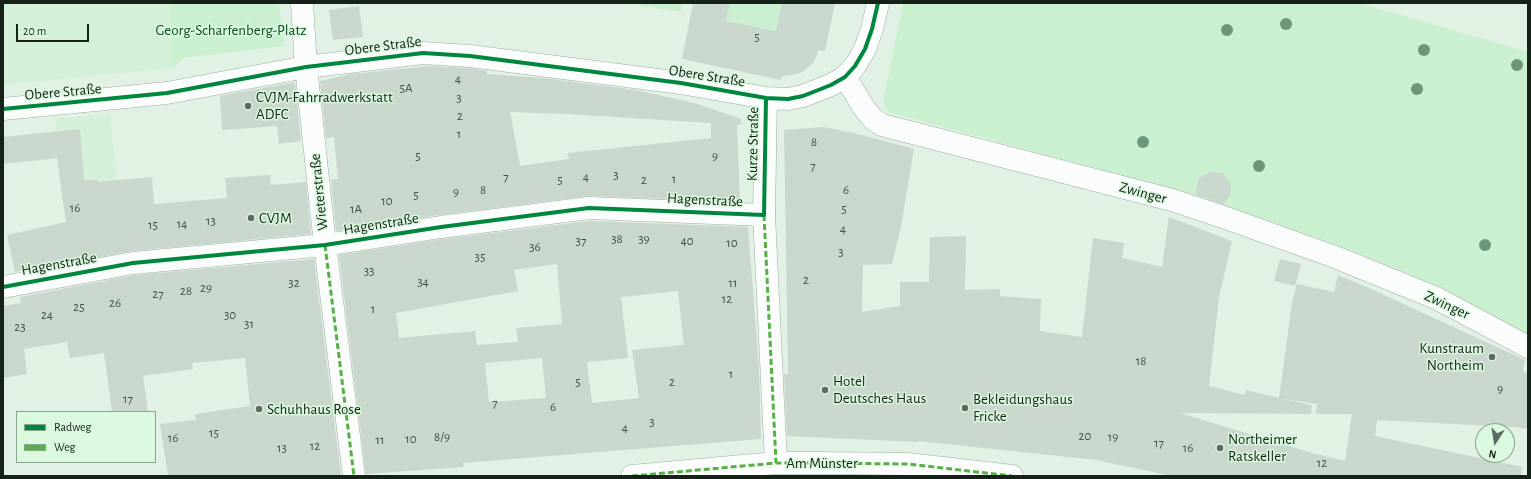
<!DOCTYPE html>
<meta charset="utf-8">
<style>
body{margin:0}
#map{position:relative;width:1531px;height:479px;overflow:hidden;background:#e1f2e4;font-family:"Alegreya Sans",sans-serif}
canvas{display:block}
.frame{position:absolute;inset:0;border:4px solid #162118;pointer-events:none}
.legend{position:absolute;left:16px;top:411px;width:140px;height:52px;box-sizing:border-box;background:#daf9df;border:1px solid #8ca38f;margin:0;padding:5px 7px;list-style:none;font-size:12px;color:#162118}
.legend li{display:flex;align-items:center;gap:8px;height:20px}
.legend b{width:20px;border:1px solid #8ca38f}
.north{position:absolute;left:1475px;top:423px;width:40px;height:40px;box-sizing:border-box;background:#daf9df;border:1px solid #8ca38f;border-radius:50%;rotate:192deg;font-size:11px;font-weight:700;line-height:16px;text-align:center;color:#162118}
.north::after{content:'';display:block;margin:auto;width:14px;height:18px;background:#5d6a5f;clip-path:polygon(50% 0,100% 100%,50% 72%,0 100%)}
.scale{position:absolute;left:16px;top:24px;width:73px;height:18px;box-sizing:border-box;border:2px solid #162118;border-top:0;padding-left:5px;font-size:12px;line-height:14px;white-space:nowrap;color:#162118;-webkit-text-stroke:3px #daf9df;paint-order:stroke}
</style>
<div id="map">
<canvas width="1531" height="479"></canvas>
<div class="frame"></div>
<ul class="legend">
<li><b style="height:5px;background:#00873e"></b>Radweg</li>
<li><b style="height:5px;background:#55b145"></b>Weg</li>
</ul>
<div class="north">N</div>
<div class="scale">20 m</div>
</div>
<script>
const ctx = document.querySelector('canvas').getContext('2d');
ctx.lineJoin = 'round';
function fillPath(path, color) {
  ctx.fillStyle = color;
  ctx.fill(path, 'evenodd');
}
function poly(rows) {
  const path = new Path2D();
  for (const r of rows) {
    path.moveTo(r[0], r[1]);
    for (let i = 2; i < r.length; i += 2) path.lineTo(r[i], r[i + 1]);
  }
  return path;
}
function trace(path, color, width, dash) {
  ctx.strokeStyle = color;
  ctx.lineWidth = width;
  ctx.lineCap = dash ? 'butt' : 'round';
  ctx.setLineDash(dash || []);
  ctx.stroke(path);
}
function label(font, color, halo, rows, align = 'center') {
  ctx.font = font + ' "Alegreya Sans",sans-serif';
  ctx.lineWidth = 3;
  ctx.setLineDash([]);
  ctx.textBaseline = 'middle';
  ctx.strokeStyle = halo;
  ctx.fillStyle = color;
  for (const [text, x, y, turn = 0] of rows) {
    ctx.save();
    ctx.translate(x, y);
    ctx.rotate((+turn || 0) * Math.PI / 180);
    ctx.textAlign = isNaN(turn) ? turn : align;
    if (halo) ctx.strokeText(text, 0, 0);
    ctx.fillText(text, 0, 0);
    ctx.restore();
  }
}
const built = poly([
 [3,3,169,3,173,68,3,85],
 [110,114,125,259,75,269,66,222,57,158,55,118]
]);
const green = poly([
 [169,3,279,3,284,46,183,58,173,68],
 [624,3,682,3,681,12],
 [730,3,782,3,776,31,726,21],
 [903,3,1360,3,1528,52,1528,334,1438,286,1347,249,1198,196,888,112,883,102]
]);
const building = poly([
 [693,3,730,3,726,21,776,31,782,3,835,3,825,51,819,50,813,63,803,72,797,74,782,76,781,80,682,59],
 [359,6,363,37,333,40,329,10],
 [430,66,469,68,487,71,487,74,543,78,636,90,698,104,741,119,740,125,737,125,740,202,588,196,439,215,336,231,331,180,338,179,334,137,326,138,320,81,351,74],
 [510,112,567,114,711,123,711,138,568,153,569,159,520,166],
 [295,82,301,141,279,144,277,126,222,130,220,96],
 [824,127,862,135,914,149,901,227,892,264,863,265,862,312,900,306,900,282,929,282,930,237,966,236,965,290,1000,289,1000,296,1041,299,1040,331,1082,337,1093,238,1124,243,1122,258,1162,267,1169,217,1232,241,1219,297,1209,386,1245,395,1246,390,1279,398,1292,303,1297,284,1334,292,1338,275,1371,289,1525,360,1523,371,1528,374,1528,429,1514,427,1377,420,1375,436,1522,467,1521,476,1172,476,1096,460,918,441,918,442,787,436,784,374,788,374,784,130],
 [1279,398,1317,404,1316,414,1352,414,1345,461,1312,453,1180,413,1311,414,1312,405],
 [80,129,84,180,98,180,98,182,152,177,154,204,227,198,225,178,270,175,271,185,306,182,311,234,132,251,15,272,7,235,66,222,57,158,3,164,3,137],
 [1210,172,1222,173,1230,183,1231,190,1230,196,1223,204,1197,195,1196,190,1199,178],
 [590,221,748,227,759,368,761,439,463,463,464,467,366,474,339,255,443,239],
 [557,264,562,324,516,328,518,342,477,345,475,331,399,338,396,313,518,291,514,270],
 [678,291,684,345,632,350,639,398,592,403,587,362,628,358,621,297],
 [542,358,546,398,489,402,485,363],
 [314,259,341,476,168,476,160,424,196,420,195,414,250,406,245,358,192,363,193,369,143,376,148,412,112,412,104,353,70,358,67,342,24,349,27,374,3,378,3,306,21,303,20,297,135,275],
 [1280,259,1301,264,1295,286,1274,281]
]);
const pedestrian = poly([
 [764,215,776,463],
 [632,476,776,463,816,463,908,464,1012,476]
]);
const minor = poly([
 [302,3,306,67,325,245,354,476],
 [845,77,864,108,873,119,882,125,1172,200,1226,218,1335,257,1436,298,1528,347],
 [3,109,167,93,306,67,423,53,470,56,681,83,766,98,788,99,803,96,831,85,845,77,855,66,865,49,872,29,878,3],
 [3,287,133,263,325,245,441,227,589,208,764,215,766,98]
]);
const quiet = poly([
 [764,215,776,463],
 [325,245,354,476],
 [632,476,776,463,816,463,908,464,1012,476]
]);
const cycleway = poly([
 [3,109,167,93,306,67,423,53,470,56,681,83,766,98,788,99,803,96,831,85,845,77,855,66,865,49,872,29,878,3],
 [3,287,133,263,325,245,441,227,589,208,764,215,766,98]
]);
const trees = [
 [1286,24],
 [1227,30],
 [1424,50],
 [1517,65],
 [1417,89],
 [1143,142],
 [1259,166],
 [1485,245]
];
const markers = [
 [248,106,4,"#5d6a5f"],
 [251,218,4,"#5d6a5f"],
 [1492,357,4,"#5d6a5f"],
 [825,390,4,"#5d6a5f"],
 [965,408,4,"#5d6a5f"],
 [259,409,4,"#5d6a5f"],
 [1220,448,4,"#5d6a5f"]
];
const numberNames = [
 ["5",757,37],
 ["4",458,79],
 ["5A",406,88],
 ["3",459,98],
 ["2",460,116],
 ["1",459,134],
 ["8",814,142],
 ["5",418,156],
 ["9",715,156],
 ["7",813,166],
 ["3",616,175],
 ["7",506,177],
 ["4",586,177],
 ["1",674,179],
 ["5",560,180],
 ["2",644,180],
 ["8",483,190],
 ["6",846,190],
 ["9",456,192],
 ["5",416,195],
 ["10",387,201],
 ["16",75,208],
 ["1A",356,209],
 ["5",844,209],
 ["13",211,221],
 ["14",182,224],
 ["15",153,225],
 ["4",843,229],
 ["38",617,239],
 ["39",644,239],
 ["37",581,241],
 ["40",687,241],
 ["10",732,243],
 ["36",535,247],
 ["3",841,252],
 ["35",480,257],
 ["33",369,271],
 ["2",806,280],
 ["34",423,282],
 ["32",294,283],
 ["11",733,283],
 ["29",206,288],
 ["28",186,291],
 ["27",158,294],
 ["12",727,299],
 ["26",115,303],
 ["25",79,307],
 ["1",373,309],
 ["24",47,315],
 ["30",230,315],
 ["31",249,324],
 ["23",20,327],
 ["18",1141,361],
 ["1",731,374],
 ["5",578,382],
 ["2",672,382],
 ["9",1500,389],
 ["17",128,399],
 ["7",495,403],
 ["6",553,407],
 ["3",652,422],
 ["4",625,428],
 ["15",214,433],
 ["20",1085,436],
 ["8/9",442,437],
 ["19",1113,437],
 ["16",173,438],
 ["10",411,439],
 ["11",380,440],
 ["17",1159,443],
 ["12",315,446],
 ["13",282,448],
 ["16",1188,448],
 ["12",1322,463]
];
const parkNames = [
 ["Georg-Scharfenberg-Platz",231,30]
];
const streetNames = [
 ["Obere Straße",383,46,-7],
 ["Obere Straße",707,76,9],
 ["Obere Straße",63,92,-5],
 ["Kurze Straße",753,144,-89],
 ["Wieterstraße",319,192,-96],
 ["Zwinger",1143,193,15],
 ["Hagenstraße",705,200,3],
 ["Hagenstraße",381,224,-9],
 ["Hagenstraße",59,264,-10],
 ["Zwinger",1447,305,25],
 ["Am Münster",822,463]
];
const poiNames = [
 ["CVJM-Fahrradwerkstatt",256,97],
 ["ADFC",256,114],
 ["CVJM",259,218],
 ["Kunstraum",1484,348,"right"],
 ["Northeim",1484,365,"right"],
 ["Hotel",833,381],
 ["Deutsches Haus",833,398],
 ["Bekleidungshaus",973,399],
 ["Fricke",973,416],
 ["Schuhhaus Rose",267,409],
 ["Northeimer",1228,439],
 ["Ratskeller",1228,456]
];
fillPath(built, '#d5f0d9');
fillPath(green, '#caf0d0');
fillPath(building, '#c9d7cc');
trace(pedestrian, '#9faca1', 23);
trace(minor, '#9faca1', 23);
trace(pedestrian, '#fafdfb', 22);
trace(minor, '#fafdfb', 22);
trace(quiet, '#55b145', 3, [6, 3]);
trace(cycleway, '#00873e', 4);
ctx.fillStyle = '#6d9679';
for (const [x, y] of trees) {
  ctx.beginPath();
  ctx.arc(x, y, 6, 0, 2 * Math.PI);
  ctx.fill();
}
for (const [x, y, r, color] of markers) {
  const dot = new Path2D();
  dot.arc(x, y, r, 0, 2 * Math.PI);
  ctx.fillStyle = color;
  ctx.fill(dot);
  trace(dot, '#daf9df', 1.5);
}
label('13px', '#434e45', null, numberNames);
label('15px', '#0e4b22', '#daf9df', parkNames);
label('15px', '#162118', '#daf9df', streetNames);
label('15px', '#162118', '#daf9df', poiNames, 'left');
</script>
